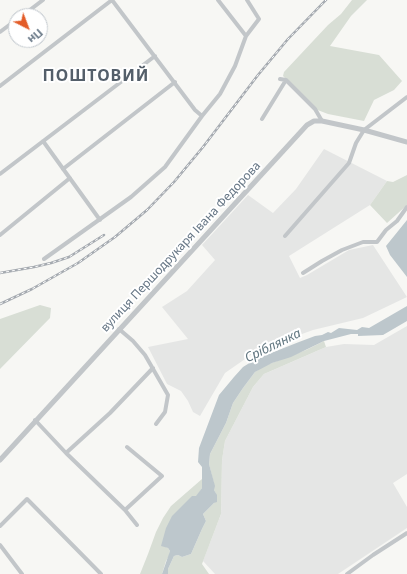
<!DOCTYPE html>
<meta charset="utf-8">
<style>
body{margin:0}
#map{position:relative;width:407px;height:574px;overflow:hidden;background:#f7f7f4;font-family:"Noto Sans",sans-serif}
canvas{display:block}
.north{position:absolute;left:8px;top:8px;width:40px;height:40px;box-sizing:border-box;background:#fff;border:1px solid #c2c8ce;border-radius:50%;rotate:138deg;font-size:11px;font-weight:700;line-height:16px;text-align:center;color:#667685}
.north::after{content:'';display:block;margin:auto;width:14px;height:18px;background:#e35c28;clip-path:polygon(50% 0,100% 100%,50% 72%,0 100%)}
</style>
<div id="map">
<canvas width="407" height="574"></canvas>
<div class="north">Пн</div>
</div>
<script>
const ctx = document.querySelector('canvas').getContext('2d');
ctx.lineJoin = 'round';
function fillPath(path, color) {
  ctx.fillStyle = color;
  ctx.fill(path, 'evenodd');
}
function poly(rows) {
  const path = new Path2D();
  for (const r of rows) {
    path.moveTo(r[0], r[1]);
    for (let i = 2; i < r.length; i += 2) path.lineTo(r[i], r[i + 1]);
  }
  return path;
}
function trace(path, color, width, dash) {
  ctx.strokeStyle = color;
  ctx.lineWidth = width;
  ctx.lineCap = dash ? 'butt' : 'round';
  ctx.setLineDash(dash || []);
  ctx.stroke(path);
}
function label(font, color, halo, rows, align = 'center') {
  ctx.font = font + ' "Noto Sans",sans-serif';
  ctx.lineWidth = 4;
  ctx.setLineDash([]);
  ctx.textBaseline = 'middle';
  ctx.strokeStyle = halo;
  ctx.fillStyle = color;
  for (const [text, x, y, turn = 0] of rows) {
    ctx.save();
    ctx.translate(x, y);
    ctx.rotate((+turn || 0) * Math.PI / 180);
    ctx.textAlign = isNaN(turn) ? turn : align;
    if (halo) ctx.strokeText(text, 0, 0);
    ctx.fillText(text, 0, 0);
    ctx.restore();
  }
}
const built = poly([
 [324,149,387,181,370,205,289,256,300,278,307,275,349,250,373,245,407,297,363,318,313,330,258,350,225,373,200,416,193,412,188,401,181,391,167,384,148,347,188,339,162,307,187,291,215,260,202,245,248,195,273,213,296,189],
 [407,326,407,474,393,483,407,507,407,528,338,574,215,574,203,561,221,514,222,460,225,441,253,387,264,374,326,347,344,344,374,345]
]);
const green = poly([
 [352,0,367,0,351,16,330,46,379,55,402,81,394,90,374,100,364,121,328,114,315,109,283,76,284,72,328,25,341,14],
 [407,175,407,205,387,223,370,205,387,181,393,182],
 [40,305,51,308,50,318,0,369,0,319],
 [324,341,326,347,264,374,253,387,225,441,222,460,221,514,202,564,209,574,168,574,168,569,174,556,178,555,182,557,191,554,202,529,206,521,203,514,214,503,217,501,216,494,214,490,214,484,209,464,210,454,226,423,233,403,243,388,255,372,264,366,306,350],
 [202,479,202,488,166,547,168,548,170,551,169,556,166,561,162,574,140,574,148,554,156,532,163,518,171,506]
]);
const water = poly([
 [407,220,407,277,390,255,386,246],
 [407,306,407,321,383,335,358,336,358,334,351,334,324,341,291,357,272,363,255,372,243,388,233,403,226,423,210,454,209,464,215,486,214,490,217,495,217,502,214,503,203,514,206,521,202,529,191,554,182,557,178,555,174,556,168,569,168,574,162,574,170,551,168,548,161,546,166,528,172,516,192,496,196,496,202,488,202,467,198,462,199,448,219,395,234,377,243,367,256,359,299,342,315,336,322,335,328,332,331,333,339,328,357,330,362,327,369,328]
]);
const minor = poly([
 [112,0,195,110,202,116],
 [218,0,246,36],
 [22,16,43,0],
 [0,32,16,20],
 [280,79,286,80,315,109,322,121],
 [0,86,112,0],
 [262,119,286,80],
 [43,141,100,220],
 [63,169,175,82],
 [0,174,155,56],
 [0,235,70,178],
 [285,236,349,163,356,143,364,130,407,97],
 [44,259,131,197,165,167,202,116,220,94,235,66,246,36,259,19,247,0],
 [303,273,322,261,342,250,363,242,377,242,386,230,397,221,407,207],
 [119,329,133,341,145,355,168,395,165,412,156,424],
 [35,420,66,453,125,510,137,525],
 [66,453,110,413,153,368],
 [125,510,162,476,127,447],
 [0,526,27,499,101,574],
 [0,545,22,574],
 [347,574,373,555,407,533]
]);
const tertiary = poly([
 [0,460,307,125,314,121,322,121,364,130,407,142]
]);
const rail = poly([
 [0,273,34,267,51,263,69,257,104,235],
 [0,304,32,289,78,263,115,237,147,210,174,182,203,147,258,75,288,39,326,0]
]);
const streetNames = [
 ["вулиця Першодрукаря Івана Федорова",181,247,-47]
];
const waterNames = [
 ["Сріблянка",273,346,-26]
];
const districtNames = [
 ["ПОШТОВИЙ",96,76]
];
fillPath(built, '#e5e6e5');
fillPath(green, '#d8ded5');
fillPath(water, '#bdc7cc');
trace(minor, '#c2c6c9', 4);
trace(tertiary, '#c2c6c9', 5);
trace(rail, '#a5aab0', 2.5);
trace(rail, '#fff', 1, [3]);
label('12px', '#667685', '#fff', streetNames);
label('italic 13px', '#627781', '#fff', waterNames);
ctx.letterSpacing = '1px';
label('bold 16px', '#545f6a', '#fff', districtNames);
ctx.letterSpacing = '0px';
</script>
